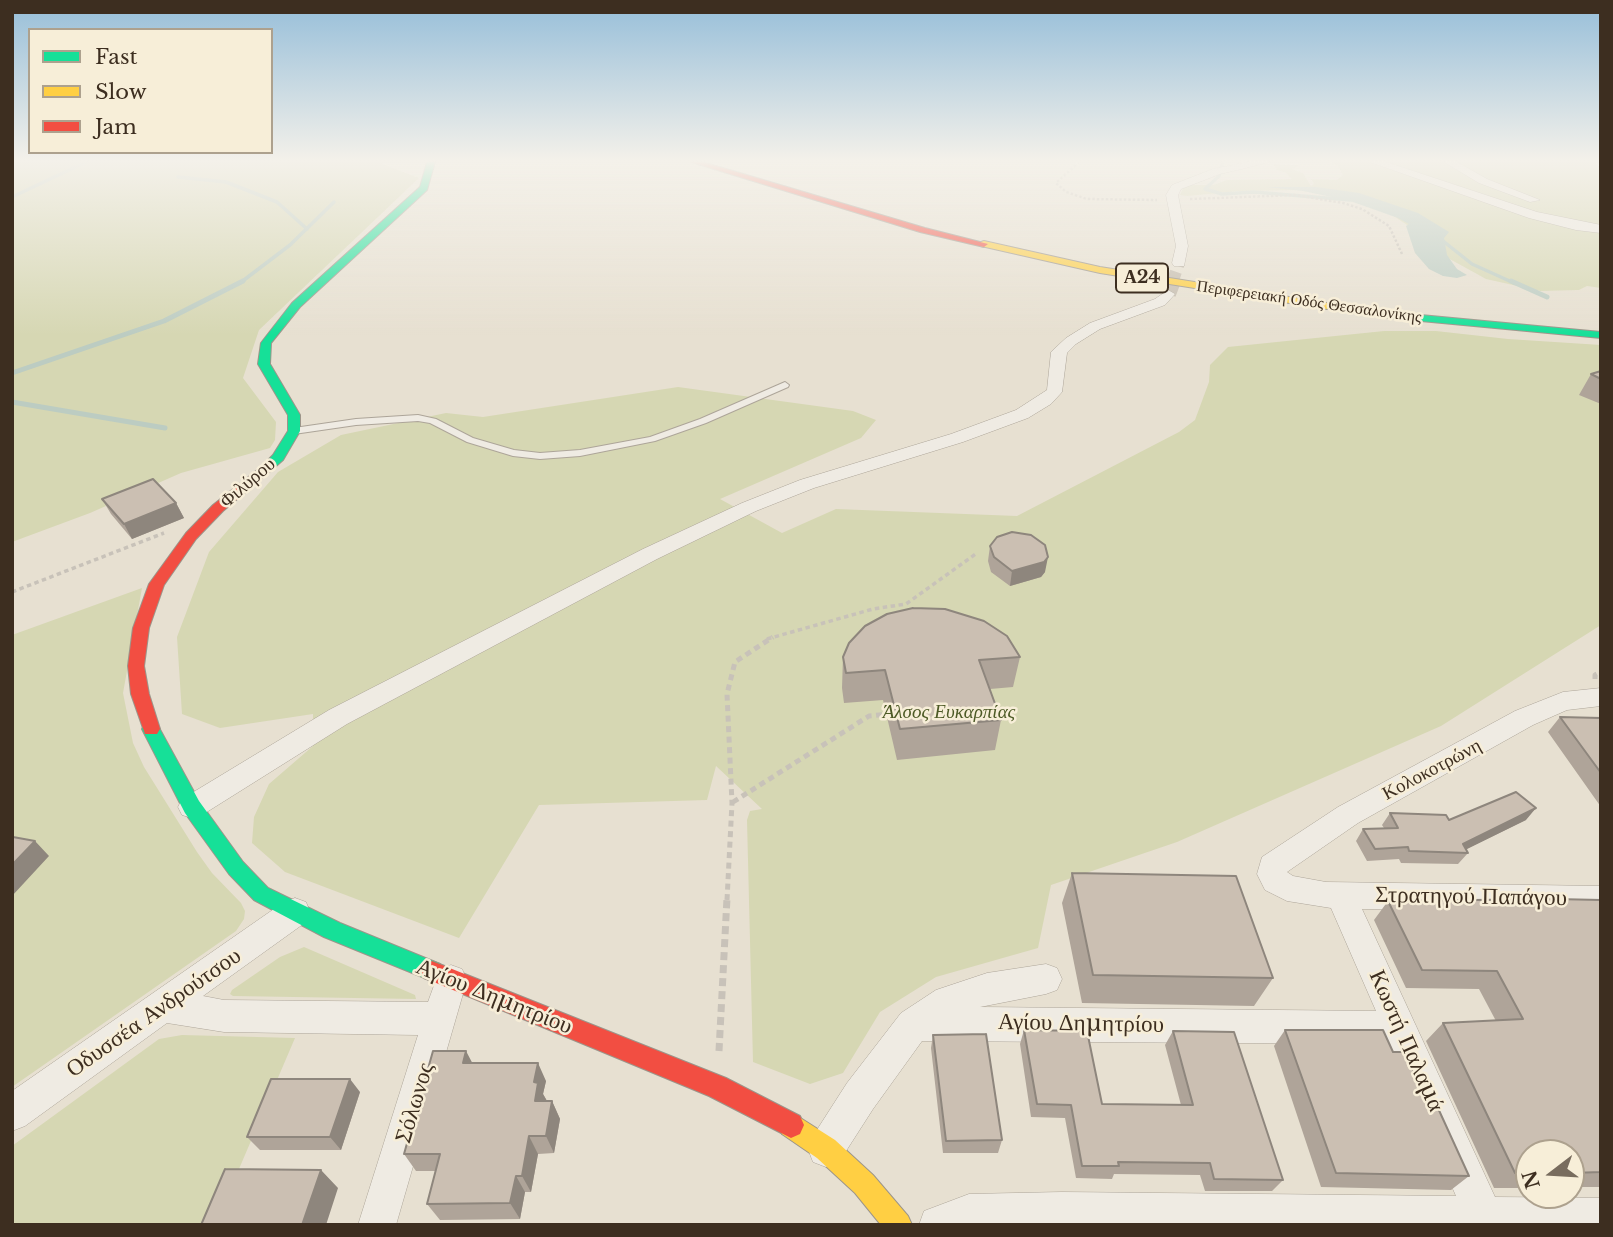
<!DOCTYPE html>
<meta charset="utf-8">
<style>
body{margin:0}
#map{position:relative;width:1613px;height:1237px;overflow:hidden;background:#e7e0d1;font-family:"Libre Baskerville",serif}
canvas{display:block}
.frame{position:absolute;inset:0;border:14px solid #3d2e20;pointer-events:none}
.legend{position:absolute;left:28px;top:28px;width:245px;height:126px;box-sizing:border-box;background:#f7eed8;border:2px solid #ada18e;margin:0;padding:9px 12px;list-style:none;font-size:21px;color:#3d2e20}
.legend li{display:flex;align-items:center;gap:14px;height:35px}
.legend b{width:35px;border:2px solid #ada18e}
.north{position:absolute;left:1515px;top:1139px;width:70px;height:70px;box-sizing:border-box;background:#f7eed8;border:2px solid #ada18e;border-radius:50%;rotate:253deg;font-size:19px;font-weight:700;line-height:28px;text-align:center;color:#3d2e20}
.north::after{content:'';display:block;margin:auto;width:24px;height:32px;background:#786c5e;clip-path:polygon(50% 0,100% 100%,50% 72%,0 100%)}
</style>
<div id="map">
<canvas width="1613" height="1237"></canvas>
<div class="frame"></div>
<ul class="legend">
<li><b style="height:9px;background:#16e098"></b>Fast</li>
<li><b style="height:9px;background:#ffcf43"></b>Slow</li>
<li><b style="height:9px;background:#f24e42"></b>Jam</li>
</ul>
<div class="north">N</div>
</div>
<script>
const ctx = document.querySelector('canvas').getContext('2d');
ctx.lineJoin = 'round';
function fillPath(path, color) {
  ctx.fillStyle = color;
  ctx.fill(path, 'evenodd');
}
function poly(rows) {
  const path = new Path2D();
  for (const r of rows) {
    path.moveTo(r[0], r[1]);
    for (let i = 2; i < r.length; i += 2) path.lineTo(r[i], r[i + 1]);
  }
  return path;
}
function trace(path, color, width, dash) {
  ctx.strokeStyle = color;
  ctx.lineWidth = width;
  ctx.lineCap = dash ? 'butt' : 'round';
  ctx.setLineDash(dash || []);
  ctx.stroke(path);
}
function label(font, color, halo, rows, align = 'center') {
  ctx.font = font + ' "Libre Baskerville",serif';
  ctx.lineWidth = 5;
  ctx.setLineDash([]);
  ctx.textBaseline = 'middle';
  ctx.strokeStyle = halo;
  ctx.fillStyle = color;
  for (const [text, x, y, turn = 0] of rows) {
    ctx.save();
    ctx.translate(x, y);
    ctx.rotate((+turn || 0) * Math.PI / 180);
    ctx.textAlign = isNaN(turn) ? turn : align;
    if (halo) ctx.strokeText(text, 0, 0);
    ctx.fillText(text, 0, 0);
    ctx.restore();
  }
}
const green = poly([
 [12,162,378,162,419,178,259,330,243,378,276,422,275,440,270,448,181,473,90,513,12,542],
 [1330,162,1594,162,1601,168,1601,288,1587,286,1579,290,1540,291,1486,279,1417,241,1410,227,1374,203,1297,190,1242,191,1187,196,1180,195,1183,188,1191,185,1213,185,1227,180,1292,179,1286,173,1277,170,1273,164,1300,165,1292,169,1303,173,1311,186,1314,184,1311,179,1337,180,1343,175,1338,166],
 [1384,331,1436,331,1508,339,1601,345,1601,625,1441,726,1177,842,1051,885,1038,948,936,977,880,1012,843,1073,810,1084,753,1062,747,820,750,811,762,809,716,766,707,800,539,805,459,938,285,872,252,843,254,817,269,784,313,746,313,714,220,728,182,714,177,637,209,552,278,472,341,435,446,413,483,417,678,387,853,411,876,420,861,438,720,499,782,533,836,509,1017,516,1179,432,1195,420,1209,382,1210,365,1228,347],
 [142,588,123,693,133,743,144,767,197,852,212,873,241,903,245,911,244,919,236,931,12,1087,12,635],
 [304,947,415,995,416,999,233,996,230,994,232,990,280,957],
 [182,1035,295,1038,215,1225,12,1225,12,1146,159,1039]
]);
const water = poly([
 [1266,187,1316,187,1359,193,1418,213,1449,232,1444,238,1447,255,1457,269,1467,275,1457,278,1443,276,1429,269,1415,253,1406,226,1409,224,1398,218,1350,201,1303,191]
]);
const streamFar1 = poly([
 [1223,162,1219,176,1205,189,1222,194,1254,192,1351,200],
 [178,177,226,182,277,202,307,229],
 [12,197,86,162],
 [1438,237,1472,264,1514,283],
 [240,283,290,245,334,202]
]);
const stream = poly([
 [1511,281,1547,297],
 [12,373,164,321,243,281],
 [12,402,165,428]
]);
const streetTunnelFar1 = poly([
 [1172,283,1179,263]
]);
const streetTunnel = poly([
 [1168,294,1173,281]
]);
const pathFar3 = poly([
 [1079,162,1056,183,1066,192,1087,199,1157,200],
 [1190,199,1295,195,1343,203,1362,209,1389,226,1402,254]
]);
const pathFar2 = poly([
 [12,592,164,533],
 [767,639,873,609,906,604,977,553]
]);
const pathFar1 = poly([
 [1595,679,1595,675,1601,672],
 [733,802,869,716,891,714],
 [727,900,732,803,727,694,735,662,773,637]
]);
const path = poly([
 [719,1051,727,898]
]);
const lane = poly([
 [785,382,789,385,788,387,706,423,655,441,580,456,540,459,513,456,467,442,430,423,418,421,356,425,294,434,289,431,294,428,356,419,418,415,436,419,473,438,514,450,540,453,580,450,650,437,700,419,785,382]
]);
const street = poly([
 [1248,162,1271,162,1220,174,1181,189,1178,195,1188,246,1184,266,1174,266,1172,263,1176,246,1166,195,1172,185,1213,169,1248,162],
 [1370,162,1386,162,1537,212,1601,225,1601,233,1576,230,1529,218,1370,162],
 [1444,162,1457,162,1487,179,1540,200,1530,202,1479,183,1444,162],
 [1168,290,1175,294,1165,305,1100,329,1076,344,1067,353,1062,392,1051,404,1028,418,963,442,814,488,756,511,657,559,347,724,202,815,192,818,182,815,178,807,182,799,329,710,643,549,742,503,800,480,951,434,1016,410,1047,390,1051,352,1066,338,1090,323,1155,299,1168,290],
 [1601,688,1601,706,1567,710,1533,725,1358,823,1287,872,1293,876,1326,882,1601,886,1601,912,1362,909,1495,1197,1601,1198,1601,1225,919,1225,924,1211,969,1194,1062,1192,1456,1196,1390,1044,922,1041,873,1109,839,1162,826,1167,813,1162,808,1149,813,1136,847,1083,901,1013,936,990,987,973,1046,964,1057,968,1062,979,1057,990,1046,994,980,1007,1376,1011,1331,908,1287,901,1265,890,1257,874,1262,857,1338,807,1515,711,1563,692,1601,688],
 [295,898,306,902,310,912,306,922,203,996,224,1000,428,1002,440,969,451,965,462,969,467,980,396,1225,358,1225,418,1035,224,1032,167,1023,25,1126,12,1131,12,1091,284,902,295,898]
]);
const fast = poly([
 [427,162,435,162,427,190,300,307,271,343,270,364,300,415,300,431,283,460,275,467,265,467,264,464,273,455,288,431,288,415,258,364,261,343,292,303,420,187,427,162],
 [1327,303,1389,312,1601,332,1601,338,1389,318,1323,308,1322,306,1327,303],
 [151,722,157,724,199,801,243,862,268,888,340,923,440,964,443,971,440,978,432,981,324,937,254,900,229,874,185,813,142,729,145,724,151,722]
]);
const slow = poly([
 [984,241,1100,267,1327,303,1332,306,1327,309,1100,273,981,246,981,242,984,241],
 [791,1112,835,1140,873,1175,908,1216,912,1225,881,1225,855,1193,817,1158,782,1134,778,1125,782,1116,791,1112]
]);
const jam = poly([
 [691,162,703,162,925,228,988,244,984,247,920,232,691,162],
 [270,460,275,461,275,467,223,511,196,539,164,585,149,628,144,666,149,694,160,729,157,734,145,734,131,694,128,666,133,628,149,584,186,533,213,505,270,460],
 [432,961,726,1078,800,1116,804,1125,800,1134,791,1138,709,1096,424,978,421,971,424,964,432,961]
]);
const wall = poly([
 [1601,371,1601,404,1579,395,1591,374],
 [102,499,176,503,184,518,132,539,111,514],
 [990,546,1045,572,1041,577,1010,586,991,572,988,561],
 [843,657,1020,657,1013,687,990,689,1001,720,995,750,897,760,883,700,844,703,842,688],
 [1560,717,1601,718,1601,807,1548,732],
 [1390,813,1449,820,1526,820,1466,849,1468,853,1458,864,1401,863,1399,859,1367,861,1356,841,1363,829,1384,828,1382,825],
 [1072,873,1273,978,1254,1006,1082,1003,1062,903],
 [1601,900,1601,1187,1571,1187,1571,1153,1529,1153,1529,1188,1494,1188,1426,1041,1443,1023,1496,1021,1479,989,1406,988,1374,920,1388,901],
 [1024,1030,1102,1104,1181,1105,1165,1045,1173,1031,1283,1180,1272,1191,1205,1191,1200,1175,1114,1174,1112,1179,1076,1178,1065,1118,1031,1117,1020,1044],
 [1285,1030,1393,1052,1424,1095,1469,1176,1451,1190,1321,1187,1274,1046],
 [933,1035,1002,1140,998,1153,943,1153,931,1048],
 [473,1063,546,1081,543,1094,547,1101,552,1101,560,1119,554,1153,538,1154,531,1192,525,1192,520,1219,440,1220,427,1204,436,1171,416,1171,404,1154],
 [360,1092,341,1150,260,1150,247,1137]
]);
const shadedWall = poly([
 [176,503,184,518,132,539,124,524],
 [1048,557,1045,572,1041,577,1010,586,1012,571],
 [1536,808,1526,820,1459,853,1463,844],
 [35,841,49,856,12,896,12,865],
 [466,1051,476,1070,463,1063],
 [538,1063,546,1081,543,1094,547,1101,535,1101,534,1082],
 [350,1079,360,1092,341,1150,330,1137],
 [552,1101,560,1119,554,1153,546,1136],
 [529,1136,538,1154,531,1192,522,1176],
 [321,1170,338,1188,326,1225,302,1225],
 [516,1176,525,1192,520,1219,510,1203]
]);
const building = poly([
 [1601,371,1601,379,1591,374,1601,371],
 [153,479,176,503,124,524,102,499,153,479],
 [1012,532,1031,535,1045,545,1048,557,1044,562,1012,571,994,557,990,546,997,537,1012,532],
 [913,608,945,609,984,621,1007,636,1020,657,979,660,1001,720,900,729,885,670,846,673,843,657,849,643,865,626,887,614,913,608],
 [1560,717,1601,718,1601,773,1560,717],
 [1516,792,1536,808,1463,844,1468,853,1409,851,1408,847,1375,849,1363,829,1398,828,1390,813,1446,815,1449,820,1516,792],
 [12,837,13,837,35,841,12,865,12,837],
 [1072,873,1236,876,1273,978,1093,975,1072,873],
 [1555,899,1601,900,1601,1172,1571,1173,1571,1153,1529,1153,1529,1173,1515,1173,1443,1023,1523,1019,1497,971,1422,970,1388,901,1555,899],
 [1024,1030,1087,1031,1102,1104,1193,1105,1173,1031,1234,1032,1283,1180,1214,1179,1210,1163,1118,1162,1119,1166,1082,1166,1071,1105,1037,1104,1024,1030],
 [1285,1030,1383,1030,1393,1052,1405,1052,1424,1095,1432,1095,1469,1176,1336,1173,1285,1030],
 [986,1034,1002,1140,946,1141,933,1035,986,1034],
 [433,1051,466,1051,463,1063,538,1063,534,1082,538,1083,535,1101,552,1101,546,1136,529,1136,522,1176,516,1176,510,1203,427,1204,440,1154,404,1154,433,1051],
 [271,1079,350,1079,330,1137,247,1137,271,1079],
 [225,1169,321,1170,302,1225,201,1225,225,1169]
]);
const farStreetnames = [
 ["Περιφερειακή Οδός Θεσσαλονίκης",1309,302,8]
];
const shields = [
 [1142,278,52]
];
const shieldNames = [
 ["Α24",1142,278]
];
const streetNames = [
 ["Φιλύρου",248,483,-41],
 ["Κολοκοτρώνη",1432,770,-28]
];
const parkNames = [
 ["Άλσος Ευκαρπίας",949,713]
];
const nearStreetnames = [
 ["Στρατηγού Παπάγου",1471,897,1],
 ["Αγίου Δημητρίου",494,997,22],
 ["Οδυσσέα Ανδρούτσου",154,1013,-35],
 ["Αγίου Δημητρίου",1081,1024,1],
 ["Κωστή Παλαμά",1406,1041,66],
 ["Σόλωνος",415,1103,-73]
];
fillPath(green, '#d6d7b3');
fillPath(water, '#bcccc2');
trace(streamFar1, '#bcccc2', 3.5);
trace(stream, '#bcccc2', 5);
trace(streetTunnelFar1, '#c5bcae', 12, [12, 6]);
trace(streetTunnel, '#c5bcae', 16, [16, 8]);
trace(lane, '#ada599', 2);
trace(street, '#ada599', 1);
trace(fast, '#9c958a', 2);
trace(slow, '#9c958a', 2);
trace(jam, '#9c958a', 2);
trace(pathFar3, '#c8c2b9', 2.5, [2.5, 2]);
trace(pathFar2, '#c8c2b9', 3.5, [4.5, 3.5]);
trace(pathFar1, '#c8c2b9', 5, [6, 4.5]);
trace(path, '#c8c2b9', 7, [8, 5]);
fillPath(lane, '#efebe3');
fillPath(street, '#efebe3');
fillPath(fast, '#16e098');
fillPath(slow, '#ffcf43');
fillPath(jam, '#f24e42');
fillPath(wall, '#afa499');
fillPath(shadedWall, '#8e867d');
fillPath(building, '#cbbfb2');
trace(building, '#8e867d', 2);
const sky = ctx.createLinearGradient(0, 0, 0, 335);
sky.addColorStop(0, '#96bed9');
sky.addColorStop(0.48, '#f4f1ea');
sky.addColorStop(1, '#f4f1ea00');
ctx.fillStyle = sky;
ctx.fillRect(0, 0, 1613, 335);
label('16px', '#3d2e20', '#f7eed8', farStreetnames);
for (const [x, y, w] of shields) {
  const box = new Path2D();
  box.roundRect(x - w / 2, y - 14.5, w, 29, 5);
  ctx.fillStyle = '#f7eed8';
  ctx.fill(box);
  trace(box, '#3d2e20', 2);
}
label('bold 18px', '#3d2e20', null, shieldNames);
label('19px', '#3d2e20', '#f7eed8', streetNames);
label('italic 19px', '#4d5a26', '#f7eed8', parkNames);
label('23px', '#3d2e20', '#f7eed8', nearStreetnames);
</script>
